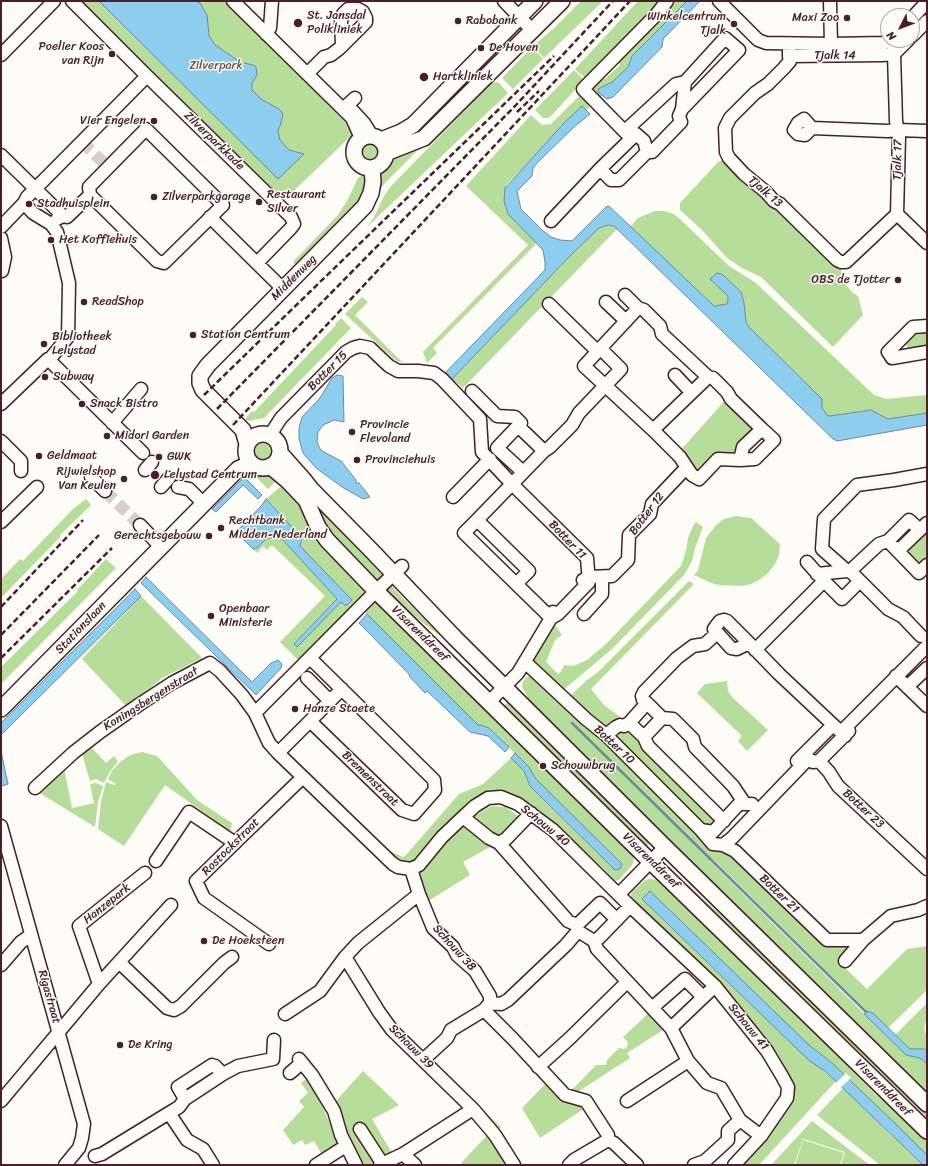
<!DOCTYPE html>
<style>
body{margin:0}
#map{position:relative;width:928px;height:1166px;overflow:hidden;background:#fdfcf7;font-family:Sriracha,sans-serif}
canvas{display:block}
.frame{position:absolute;inset:0;border:2px solid #4a1f2b;pointer-events:none}
.north{position:absolute;left:880px;top:8px;width:40px;height:40px;box-sizing:border-box;background:#fdfcf7;border:1px solid #b5a4a5;border-radius:50%;rotate:228deg;font-size:11px;font-weight:700;line-height:16px;text-align:center;color:#4a1f2b}
.north::after{content:'';display:block;margin:auto;width:14px;height:18px;background:#4a1f2b;clip-path:polygon(50% 0,100% 100%,50% 72%,0 100%)}
</style>
<div id="map">
<canvas width="928" height="1166"></canvas>
<div class="frame"></div>
<div class="north">N</div>
</div>
<script>
const ctx = document.querySelector('canvas').getContext('2d');
ctx.lineJoin = 'round';
function fillPath(path, color) {
  ctx.fillStyle = color;
  ctx.fill(path, 'evenodd');
}
function poly(rows) {
  const path = new Path2D();
  for (const r of rows) {
    if (r.length === 3) {
      path.moveTo(r[0] + r[2], r[1]);
      path.arc(r[0], r[1], r[2], 0, 2 * Math.PI);
      continue;
    }
    path.moveTo(r[0], r[1]);
    for (let i = 2; i < r.length; i += 2) path.lineTo(r[i], r[i + 1]);
  }
  return path;
}
function trace(path, color, width, dash) {
  ctx.strokeStyle = color;
  ctx.lineWidth = width;
  ctx.lineCap = dash ? 'butt' : 'round';
  ctx.setLineDash(dash || []);
  ctx.stroke(path);
}
function label(font, color, halo, rows, align = 'center') {
  ctx.font = font + ' Sriracha,sans-serif';
  ctx.lineWidth = 3;
  ctx.setLineDash([]);
  ctx.textBaseline = 'middle';
  ctx.strokeStyle = halo;
  ctx.fillStyle = color;
  for (const [text, x, y, turn = 0] of rows) {
    ctx.save();
    ctx.translate(x, y);
    ctx.rotate((+turn || 0) * Math.PI / 180);
    ctx.textAlign = isNaN(turn) ? turn : align;
    if (halo) ctx.strokeText(text, 0, 0);
    ctx.fillText(text, 0, 0);
    ctx.restore();
  }
}
const green = poly([
 [76,1,225,1,355,132,280,204],
 [581,1,603,1,544,58,533,46,554,28],
 [638,1,662,1,585,78,575,69],
 [671,1,687,1,632,56,628,67,612,82,598,89,599,93,602,95,597,101,590,87,601,76,605,79,620,65,616,60],
 [547,23,550,25,541,31,487,80,385,183,380,190,366,218,307,275,376,191,380,172,390,157,398,151],
 [517,26,525,32,429,129,401,144],
 [532,47,543,59,513,89,503,79,503,77],
 [574,70,584,80,552,115,548,118,543,118,535,110],
 [496,82,499,83,508,93,367,227,374,217,384,196,391,186,492,83],
 [580,95,590,107,586,110,582,107,506,185,506,208,508,214,536,242,535,245,433,348,437,353,427,363,423,352,528,245,466,186,531,115,542,125,551,124],
 [370,151,11],
 [724,159,763,199,774,204,836,266,841,269,841,273,844,283,853,293,858,296,863,315,833,347,761,277,742,268,727,258,701,229,680,210,680,203,718,162],
 [363,174,366,174,367,194,299,268,293,262,338,215,348,199,358,178],
 [655,211,664,211,674,214,681,220,729,266,756,283,874,395,886,399,927,395,927,413,888,419,871,410,830,416,827,415,822,408,822,399,749,327,746,322,744,303,741,292,722,274,724,291,728,296,728,300,727,304,714,306,630,227,638,218],
 [608,225,614,226,617,229,463,388,452,379,569,257,599,228],
 [362,297,368,302,355,315,403,363,396,361,345,314],
 [341,318,351,328,264,418,248,421,245,419,252,411,254,412,336,325,335,324],
 [927,330,927,350,911,351,905,344,916,332],
 [730,395,759,423,737,446,733,456,700,475,678,453],
 [262,450,11],
 [255,468,267,470,276,477,276,481,268,489,250,471],
 [286,482,363,585,364,593,362,599,305,659,297,659,280,642,325,596,272,545,267,550,263,546,257,553,253,549,257,548,266,539,273,537,282,538,337,599,294,644,341,602,352,600,299,546,302,538,266,499],
 [300,486,356,545,359,550,403,598,443,638,423,623,395,600,339,545],
 [86,499,91,505,60,535,61,536,1,598,1,579,20,559,23,561,73,509],
 [736,516,751,518,780,544,779,555,775,564,768,573,759,580,751,584,741,586,720,585,711,583,694,575,698,570,706,538,716,525,724,519],
 [696,522,703,527,695,548,692,561,684,575,612,649,562,691,533,662,533,657,547,633,555,625,562,635,555,640,546,662,558,674,561,672,564,665,573,666,587,660,606,644,681,566,686,551,688,538,692,528],
 [927,532,927,560,918,569,904,556],
 [106,559,116,568,1,684,1,667,78,591,77,590],
 [689,581,694,584,591,689,604,705,624,720,615,725,605,727,569,697,587,680,598,672],
 [141,596,202,658,162,678,127,707,82,659],
 [381,602,522,745,533,759,564,786,632,853,634,859,632,865,619,880,615,881,603,868,547,819,505,794,498,791,475,801,457,814,412,862,404,866,386,853,388,850,403,857,405,856,459,794,483,784,511,758,524,771,530,786,615,870,535,778,529,767,489,728,477,724,363,610,370,604],
 [530,676,535,677,562,705,598,736,710,846,726,847,827,944,861,944,844,962,845,968,867,989,907,949,927,946,927,990,888,1028,873,1013,867,1011,713,859,710,861,906,1055,920,1058,927,1064,927,1095,540,713,531,703,522,687,523,681,527,677],
 [727,681,728,691,733,698,768,730,747,751,738,741,742,736,697,693,705,684],
 [508,701,650,840,650,843,646,847,502,708],
 [621,730,626,731,642,744,640,746,641,748,717,820,711,825,708,827,704,827,614,736],
 [91,747,106,763,114,756,118,761,109,773,104,783,96,779,90,781,82,754],
 [142,752,157,756,197,800,232,823,230,831,165,785,124,846,98,829,101,802,106,782,114,785,116,784,108,779,112,771,119,763,130,755],
 [64,768,72,808,94,803,90,784,96,783,103,786,98,802,95,827,38,792],
 [492,806,506,807,522,819,499,840,470,818],
 [463,826,490,847,463,862,470,875,425,903,415,875,446,840],
 [666,865,774,963,897,1081,927,1112,927,1125,667,868],
 [649,879,659,880,665,883,876,1095,907,1120,927,1140,927,1155,831,1062,809,1045,642,899,796,1048,836,1081,759,1165,743,1165,774,1126,793,1086,792,1081,779,1056,763,1034,733,1001,632,902,631,894,633,891,644,881],
 [927,1003,927,1018,924,1029,927,1038,927,1051,924,1049,910,1049,895,1035],
 [650,1012,666,1028,627,1053,630,1058,579,1091,588,1106,540,1138,522,1108,550,1079,567,1095,596,1065,606,1065,607,1060,619,1048,624,1049,627,1047,628,1042,623,1037],
 [363,1071,399,1105,372,1119,392,1153,379,1165,364,1165,352,1144,334,1103],
 [306,1079,317,1094,339,1145,324,1158,314,1141,305,1145,302,1140,293,1145,283,1130,304,1107,299,1101,308,1093,301,1083],
 [843,1088,891,1135,923,1165,880,1165,817,1115],
 [469,1096,501,1127,494,1137,510,1165,461,1165,462,1162,492,1130,464,1102],
 [812,1121,863,1160,870,1165,841,1165,845,1152,803,1139,794,1165,771,1165],
 [803,1140,844,1153,840,1165,795,1165]
]);
const water = poly([
 [99,1,195,1,200,3,207,15,209,35,214,44,240,62,253,65,256,67,257,75,252,83,252,90,261,99,279,109,283,114,281,123,278,131,280,140,289,150,304,154,278,179,99,1],
 [687,1,700,1,663,39,662,47,613,97,607,99,599,93,598,89,612,82,628,67,632,56,687,1],
 [582,106,590,114,574,127,537,163,533,168,532,176,517,191,521,209,541,229,551,237,560,240,572,241,606,207,609,206,714,306,727,304,728,300,728,296,710,279,717,273,722,274,741,292,744,303,746,322,749,327,822,399,822,408,827,415,830,416,871,410,888,419,927,413,927,425,837,441,833,439,614,226,608,225,599,228,569,257,452,379,445,373,545,270,545,262,543,250,508,214,504,201,505,188,565,122,582,106],
 [337,375,343,376,344,422,334,420,323,425,318,432,317,442,320,449,324,452,341,461,356,480,356,483,359,483,370,497,363,499,342,487,316,468,303,453,299,439,299,428,302,417,320,398,332,378,337,375],
 [244,477,262,495,258,499,243,485,216,512,212,509,244,477],
 [266,499,302,538,300,546,352,600,346,606,341,602,297,647,294,644,337,599,282,539,273,537,266,539,257,548,253,549,236,532,262,505,266,499],
 [146,577,252,682,271,663,278,660,282,664,281,668,256,695,141,583,146,577],
 [135,589,141,596,1,735,1,723,135,589],
 [367,614,477,724,489,728,509,747,505,752,488,736,470,732,427,691,425,693,409,676,410,675,359,623,367,614],
 [1,751,8,784,2,786,1,781,1,751],
 [515,753,529,767,535,778,622,864,620,869,615,870,530,786,524,771,511,758,515,753],
 [650,891,809,1045,831,1062,899,1127,927,1155,927,1165,923,1165,825,1071,811,1062,796,1048,642,899,650,891],
 [867,1011,873,1013,910,1049,925,1049,927,1051,927,1064,920,1058,906,1055,864,1014,867,1011]
]);
const pier = poly([
 [846,1073,851,1078,840,1088,835,1084]
]);
const stream = poly([
 [572,723,866,1012]
]);
const minorTunnel = poly([
 [82,142,108,167],
 [105,491,140,525]
]);
const minor = poly([
 [72,1,147,76,291,217,294,224,291,228,257,263],
 [233,1,352,118,361,138],
 [504,1,533,31],
 [719,1,758,40,766,43,831,44,884,43,890,40],
 [830,1,831,44],
 [912,18,927,2],
 [266,34,270,28,272,1],
 [912,36,927,21],
 [889,41,894,47,894,54,896,121,899,137,897,214,927,243],
 [789,48,789,56,882,55,894,54],
 [894,54,908,40],
 [1,55,54,1],
 [789,56,790,61,784,68,768,84,755,93,730,118,725,128,726,152,729,158,744,174,766,192,774,201,780,204,837,260,841,262,846,262,897,214],
 [307,74,324,57,331,55,340,48,366,22,366,18,363,12,358,9,348,9,343,14,341,21,342,45],
 [343,109,355,98],
 [352,110,364,123,372,136],
 [812,128,805,135,798,134,794,130,798,123,804,119,812,128,887,131,898,130,927,131],
 [146,129,223,205,164,263,157,261,90,195,89,187,146,129],
 [625,131,676,84,685,82,725,38,739,50,682,109],
 [630,137,583,89,656,15,667,1],
 [647,152,652,152,681,122,679,116,682,109,685,82],
 [1,155,63,216],
 [24,203,33,213,51,224,57,232,69,283,68,337,49,360],
 [210,217,283,289],
 [57,219,63,216,67,217,90,195],
 [551,221,600,169,636,134,644,141,647,152,619,180,611,180,600,169],
 [1,227,24,203,27,197,35,189,147,76],
 [1,238,5,257,2,271],
 [625,295,638,308,584,366,653,430,680,457,692,475,699,479,718,459,740,460,743,447,762,429,774,440,755,459,740,460],
 [606,302,626,321],
 [549,304,597,351],
 [638,308,644,310,660,326,662,334,708,377,653,430],
 [927,326,913,327,888,352,892,358,927,352],
 [675,375,691,392],
 [708,377,713,378,727,392,731,399,762,429],
 [472,391,497,416,515,417,521,423,518,426],
 [1,404,48,359,143,453],
 [112,423,141,389],
 [270,435,281,418,346,352,353,348,360,346,370,348,389,366,398,371,418,371,434,373,442,379,480,419,482,452,512,484,587,558,589,582,558,614,551,618],
 [1,441,21,461,21,471],
 [145,470,152,462],
 [523,472,497,448,518,426,544,451],
 [91,477,105,491],
 [161,487,169,478],
 [178,487,189,489,204,504],
 [453,497,490,459],
 [477,520,544,451,550,447,572,425,579,413,621,369,600,348],
 [1,522,37,487],
 [140,525,161,547],
 [920,530,909,520,888,541,919,573,927,565],
 [898,551,927,523],
 [807,562,824,581,842,599,860,581],
 [850,571,879,544,888,541],
 [817,574,847,571],
 [583,580,589,577,612,576,628,560,629,535,650,514,652,504,686,468],
 [516,584,529,571,477,520,464,533,551,618],
 [584,614,602,594,602,577],
 [724,620,727,621,751,645,745,645,737,649,731,648,714,629,716,626,720,621,724,620],
 [921,636,903,617,888,609,850,571,847,571,822,549,824,519,857,485,894,480,927,474],
 [751,645,779,674,845,736],
 [755,650,824,581],
 [525,662,586,719,606,735,701,830,713,844,723,845,735,851,827,940,863,940],
 [896,676,927,706],
 [307,678,330,701],
 [907,687,927,668],
 [489,702,518,673,551,618,553,612],
 [647,703,643,700,642,696,644,692,677,658,693,646,705,644,717,633],
 [255,713,376,591,402,566],
 [310,721,402,810,414,814,435,790,434,780,310,658],
 [629,723,644,737,662,718],
 [841,732,927,646],
 [606,735,616,727,620,725,624,726,629,723,647,703,662,718,673,719,693,739,695,747,733,786,745,804],
 [644,737,648,746,724,821],
 [278,753,342,689],
 [803,755,813,762,819,761,829,772,838,786,927,869],
 [797,761,833,725],
 [819,761,849,731],
 [35,788,73,753,100,732,140,704,172,683,210,663,220,671,242,695,255,713,269,743,278,753,393,864,398,867,411,869],
 [463,817,489,838,499,843,506,839,531,813],
 [1,826,84,1124,82,1138,79,1148,65,1165],
 [701,830,713,832,739,804,752,804],
 [499,843,568,921,577,925],
 [723,845,732,838,808,759],
 [156,861,189,812,235,843],
 [411,869,419,865,442,837,463,817,475,806,488,798,501,797,518,804,553,830,630,906,715,986,767,1051,782,1076,788,1087,787,1098,761,1136,734,1165],
 [411,869,419,894,433,928,453,947,457,955,475,971,490,996,490,1003,484,1010,451,1030,447,1038,423,1060],
 [619,894,665,847],
 [617,920,600,903,577,925,578,931,594,941,599,938,630,906],
 [594,941,597,949,652,1008],
 [269,944,204,898,196,881,243,835,303,777],
 [345,957,379,1012,392,1030,473,1109,495,1135,514,1165],
 [845,961,863,940,891,916,918,910,927,906],
 [120,963,167,1008,174,1010,181,1006,224,963,232,957],
 [1,965,21,942,31,935],
 [99,984,79,926,145,873],
 [703,997,685,979,652,1008,671,1028,715,986],
 [490,1003,501,1004,508,1000,566,945,578,931],
 [484,1010,513,1039,565,1095,586,1101,608,1135,608,1140],
 [285,1014,320,991,345,957,358,943,419,894],
 [671,1028,688,1061,707,1083,721,1088,740,1120],
 [299,1059,312,1075,334,1111,341,1135,356,1165],
 [538,1067,569,1039,627,982],
 [290,1073,298,1066],
 [185,1099,178,1087,212,1065,215,1066,223,1074],
 [1,1101,99,984,171,905],
 [627,1101,688,1061],
 [169,1113,187,1140,203,1149,213,1165],
 [360,1129,382,1163],
 [95,1156,102,1154,169,1113,179,1107,185,1099,223,1074,238,1066,273,1059,274,1040],
 [316,1165,341,1149],
 [380,1165,403,1154],
 [415,1165,403,1154,473,1109],
 [569,1165,574,1160,608,1140,614,1143,637,1165],
 [694,1165,705,1161,728,1140,728,1131,740,1120,761,1136]
]);
const major = poly([
 [370,152,16],
 [381,140,401,132,413,125,535,1],
 [386,153,424,138,562,1],
 [263,451,17],
 [247,444,243,430,203,390,200,383,200,376,208,365,365,206,371,193,373,182,372,168],
 [280,453,304,480,311,489,370,549,455,638,665,847,927,1104],
 [270,466,288,481,306,500,318,527,327,540,376,591,651,862,927,1131],
 [1,709,238,469,251,463]
]);
const rail = poly([
 [517,112,539,91],
 [204,395,320,282,554,56],
 [217,409,515,106,613,1],
 [233,425,630,1],
 [1,607,83,520],
 [1,635,99,535],
 [1,658,112,548]
]);
const markers = [
 [847,18,4,"#4a1f2b"],
 [458,21,4,"#4a1f2b"],
 [298,23,5,"#4a1f2b"],
 [734,24,4,"#4a1f2b"],
 [481,48,4,"#4a1f2b"],
 [112,54,4,"#4a1f2b"],
 [424,77,5,"#4a1f2b"],
 [154,121,4,"#4a1f2b"],
 [154,197,4,"#4a1f2b"],
 [259,202,4,"#4a1f2b"],
 [29,204,4,"#4a1f2b"],
 [51,240,4,"#4a1f2b"],
 [898,280,4,"#4a1f2b"],
 [84,302,4,"#4a1f2b"],
 [193,335,4,"#4a1f2b"],
 [44,344,4,"#4a1f2b"],
 [45,377,4,"#4a1f2b"],
 [82,404,4,"#4a1f2b"],
 [352,432,4,"#4a1f2b"],
 [107,436,4,"#4a1f2b"],
 [39,456,4,"#4a1f2b"],
 [159,457,4,"#4a1f2b"],
 [357,460,4,"#4a1f2b"],
 [155,475,5,"#4a1f2b"],
 [124,479,4,"#4a1f2b"],
 [221,528,4,"#4a1f2b"],
 [209,536,4,"#4a1f2b"],
 [211,616,4,"#4a1f2b"],
 [295,709,4,"#4a1f2b"],
 [543,766,4,"#4a1f2b"],
 [204,941,4,"#4a1f2b"],
 [120,1045,4,"#4a1f2b"]
];
const poiNames = [
 ["St. Jansdal",307,16],
 ["Polikliniek",307,30],
 ["Winkelcentrum",726,17,"right"],
 ["Tjalk",726,31,"right"],
 ["Maxi Zoo",839,18,"right"],
 ["Rabobank",466,21],
 ["Poelier Koos",104,47,"right"],
 ["van Rijn",104,61,"right"],
 ["De Hoven",489,48],
 ["Hartkliniek",433,77],
 ["Vier Engelen",146,121,"right"],
 ["Restaurant",267,195],
 ["Silver",267,209],
 ["Zilverparkgarage",162,197],
 ["Stadhuisplein",37,204],
 ["Het Koffiehuis",59,240],
 ["OBS de Tjotter",890,280,"right"],
 ["ReadShop",92,302],
 ["Station Centrum",201,335],
 ["Bibliotheek",52,337],
 ["Lelystad",52,351],
 ["Subway",53,377],
 ["Snack Bistro",90,404],
 ["Provincie",360,425],
 ["Flevoland",360,439],
 ["Midori Garden",115,436],
 ["Geldmaat",47,456],
 ["GWK",167,457],
 ["Provinciehuis",365,460],
 ["Rijwielshop",116,472,"right"],
 ["Van Keulen",116,486,"right"],
 ["Lelystad Centrum",164,475],
 ["Rechtbank",229,521],
 ["Midden-Nederland",229,535],
 ["Gerechtsgebouw",201,536,"right"],
 ["Openbaar",219,609],
 ["Ministerie",219,623],
 ["Hanze Staete",303,709],
 ["Schouwbrug",551,766],
 ["De Hoeksteen",212,941],
 ["De Kring",128,1045]
];
const streetNames = [
 ["Tjalk 14",835,56],
 ["Zilverparkkade",214,141,44],
 ["Tjalk 17",898,160,-89],
 ["Tjalk 13",765,192,41],
 ["Middenweg",294,278,-45],
 ["Botter 15",328,371,-45],
 ["Botter 12",647,514,-53],
 ["Botter 11",567,540,46],
 ["Stationslaan",81,628,-46],
 ["Visarenddreef",420,634,44],
 ["Koningsbergenstraat",151,699,-32],
 ["Botter 10",614,745,43],
 ["Bremenstraat",370,779,44],
 ["Botter 23",863,809,43],
 ["Schouw 40",545,826,39],
 ["Rostockstraat",231,847,-45],
 ["Visarenddreef",651,861,44],
 ["Botter 21",779,894,44],
 ["Hanzepark",107,904,-39],
 ["Schouw 38",454,948,48],
 ["Rigastraat",49,997,74],
 ["Schouw 41",748,1027,51],
 ["Schouw 39",411,1047,45],
 ["Visarenddreef",883,1088,45]
];
const parkNames = [
 ["Zilverpark",216,66]
];
fillPath(green, '#b6de9a');
fillPath(water, '#8dceee');
trace(water, '#7288a0', 1);
fillPath(pier, '#fdfcf7');
trace(stream, '#7288a0', 2.5);
trace(minorTunnel, '#d9d0ce', 12, [12, 6]);
trace(minor, '#4a1f2b', 15);
trace(major, '#4a1f2b', 18);
trace(minor, '#fdfcf7', 12);
trace(major, '#fdfcf7', 15);
trace(rail, '#4a1f2b', 2.5, [6, 3]);
for (const [x, y, r, color] of markers) {
  const dot = new Path2D();
  dot.arc(x, y, r, 0, 2 * Math.PI);
  ctx.fillStyle = color;
  ctx.fill(dot);
  trace(dot, '#fdfcf7', 1.5);
}
label('12px', '#4a1f2b', '#fdfcf7', poiNames, 'left');
label('12px', '#4a1f2b', '#fdfcf7', streetNames);
label('12px', '#6a584c', '#fdfcf7', parkNames);
</script>
